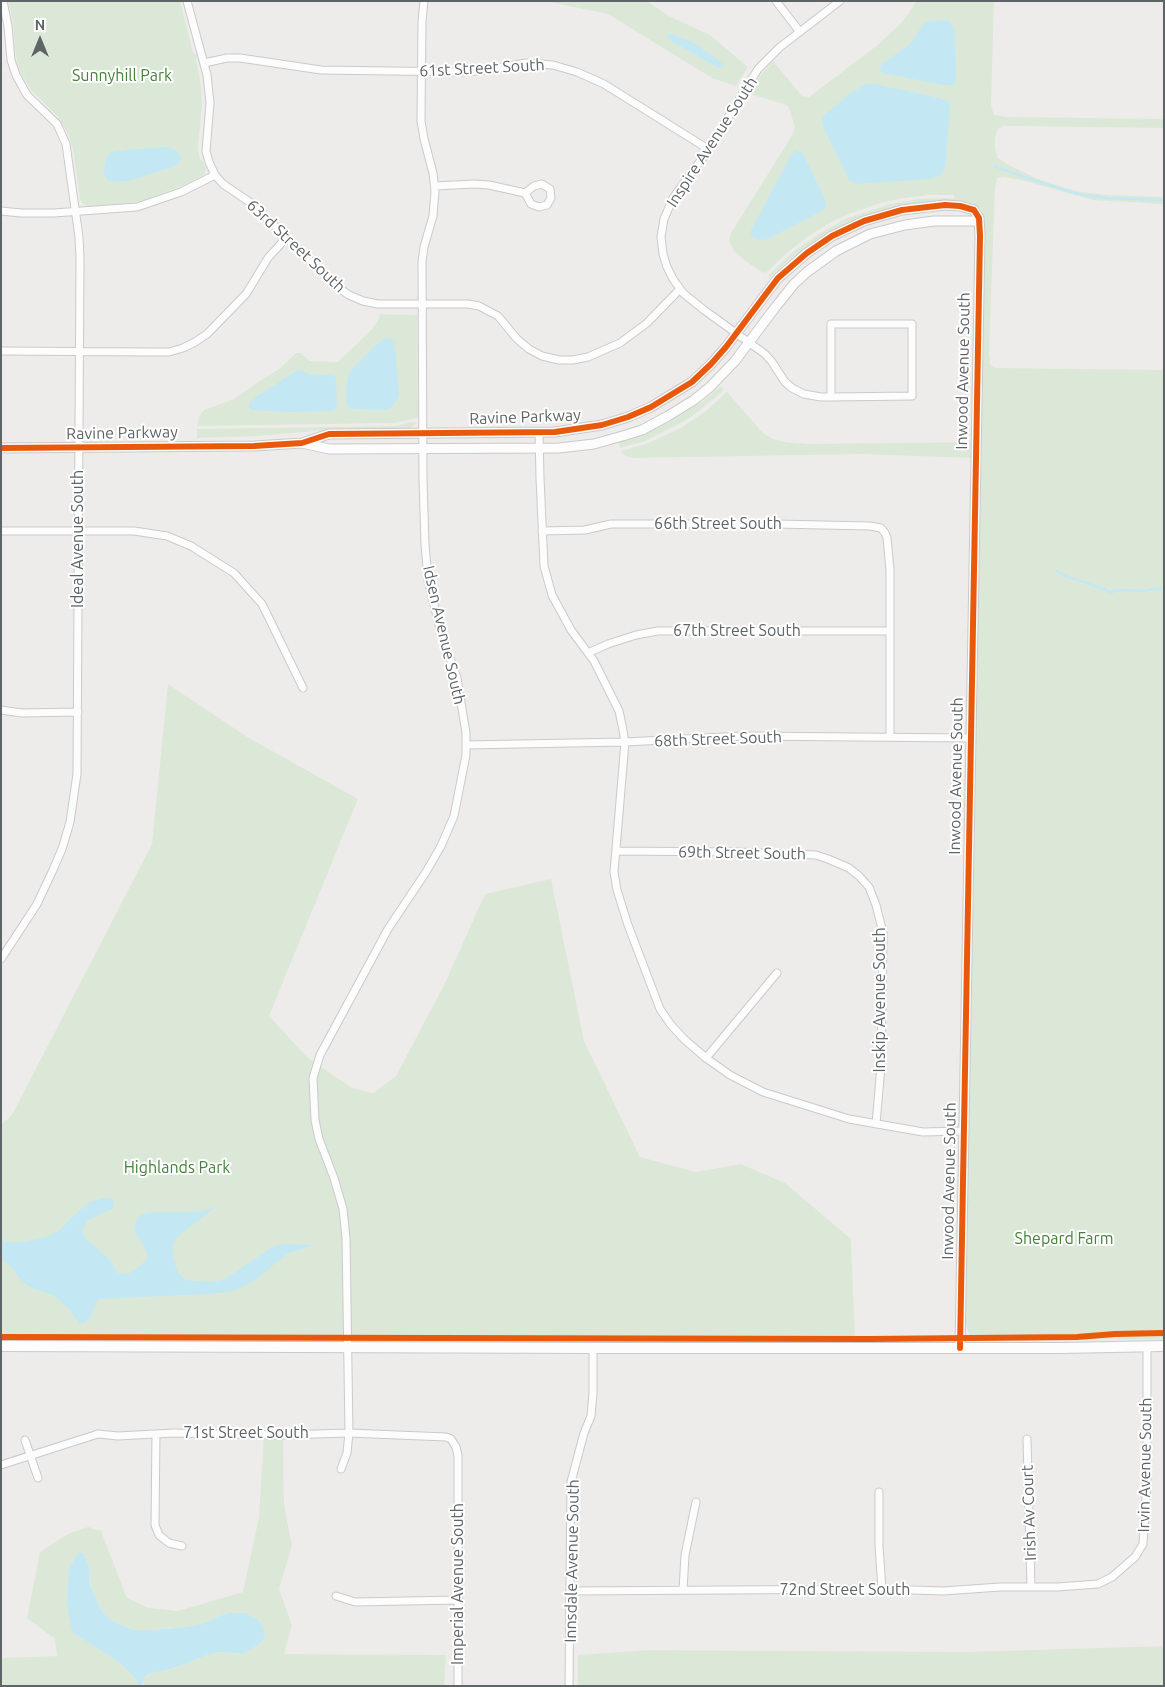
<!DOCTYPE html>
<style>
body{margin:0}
#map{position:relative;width:1165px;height:1687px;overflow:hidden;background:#eeecea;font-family:Ubuntu,sans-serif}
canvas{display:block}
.frame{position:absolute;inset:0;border:2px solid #5f6467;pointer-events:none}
.north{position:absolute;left:15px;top:15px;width:50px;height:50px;-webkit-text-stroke:4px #fff;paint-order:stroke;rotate:0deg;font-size:14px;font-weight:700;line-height:20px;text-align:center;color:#5f6467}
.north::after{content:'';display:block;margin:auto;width:18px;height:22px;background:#5f6467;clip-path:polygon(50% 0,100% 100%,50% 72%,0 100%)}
</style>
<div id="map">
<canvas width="1165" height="1687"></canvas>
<div class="frame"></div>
<div class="north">N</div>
</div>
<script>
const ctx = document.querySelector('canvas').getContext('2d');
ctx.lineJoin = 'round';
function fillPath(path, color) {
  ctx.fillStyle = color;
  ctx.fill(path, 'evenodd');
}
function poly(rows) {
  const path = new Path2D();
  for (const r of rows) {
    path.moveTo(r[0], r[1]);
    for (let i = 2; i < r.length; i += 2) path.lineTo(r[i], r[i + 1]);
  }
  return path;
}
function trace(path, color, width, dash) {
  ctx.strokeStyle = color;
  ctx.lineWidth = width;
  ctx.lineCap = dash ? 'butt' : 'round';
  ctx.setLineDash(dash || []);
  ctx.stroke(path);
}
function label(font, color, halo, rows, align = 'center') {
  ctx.font = font + ' Ubuntu,sans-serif';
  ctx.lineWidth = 4;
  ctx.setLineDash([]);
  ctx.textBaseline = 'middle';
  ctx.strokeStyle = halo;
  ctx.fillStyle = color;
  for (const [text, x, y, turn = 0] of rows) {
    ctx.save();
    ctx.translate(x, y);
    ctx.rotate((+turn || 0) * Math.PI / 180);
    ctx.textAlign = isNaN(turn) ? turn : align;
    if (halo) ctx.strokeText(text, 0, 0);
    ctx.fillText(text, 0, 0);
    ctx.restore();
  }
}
const green = poly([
 [8,1,180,1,193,52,198,56,196,60,201,85,202,105,198,148,200,159,203,161,206,169,204,175,184,185,141,201,121,204,87,206,83,204,80,199,73,149,68,134,58,117,32,91,20,72,16,56,13,21],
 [545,1,647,1,669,16,710,35,748,67,736,86,712,78,608,14],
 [916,1,994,1,991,105,994,115,1008,117,1164,119,1164,128,1016,126,1003,126,998,129,995,138,995,149,998,158,1007,164,1038,179,1064,188,1082,192,1108,195,1164,197,1164,204,1093,200,1025,181,1005,177,997,178,995,189,989,354,990,364,996,368,1164,370,1164,1339,979,1340,970,1336,965,1322,984,233,984,219,982,210,972,203,947,201,910,204,877,212,850,222,828,233,790,259,769,278,768,276,769,275,794,251,820,233,847,218,890,204,918,199,954,198,954,195,928,195,899,199,880,203,849,214,831,222,806,238,788,252,766,273,762,272,745,261,734,251,729,241,731,233,793,134,795,128,790,110,787,105,750,94,749,93,762,73,773,61,802,96,809,97,879,44,900,24,909,13],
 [380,314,417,315,418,418,394,423,197,426,199,417,204,410,234,399,261,380,279,369,296,353,300,353,310,361,338,362,372,329,378,321],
 [721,386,724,390,698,412,683,422,645,441,620,448,619,442,645,433,672,420,702,402],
 [727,392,763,433,773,439,784,442,808,444,971,442,971,458,862,454,633,458,626,456,622,453,621,451,646,444,681,428,707,410],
 [410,422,417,423,410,428,337,429,258,436,197,438,197,429,395,426],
 [168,684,249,738,358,799,269,1016,307,1057,352,1088,373,1093,396,1076,444,985,485,894,551,879,584,1041,640,1157,696,1172,741,1164,785,1183,851,1239,855,1339,1,1336,1,1125,12,1115,152,844],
 [264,1435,283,1435,284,1505,292,1546,279,1589,292,1625,284,1654,446,1655,444,1686,143,1686,143,1679,148,1674,171,1669,211,1654,220,1652,243,1654,254,1648,262,1642,245,1613,230,1613,221,1615,202,1624,187,1627,153,1630,133,1630,111,1620,101,1610,89,1582,90,1571,72,1631,120,1663,134,1677,137,1681,137,1686,1,1686,1,1658,57,1656,55,1639,27,1618,40,1552,68,1534,88,1527,101,1531,127,1598,149,1608,178,1611,243,1592,259,1517],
 [1164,1646,1164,1686,578,1686,578,1655,650,1650,967,1652]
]);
const water = poly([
 [947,20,952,24,955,31,956,79,954,85,942,85,883,73,880,71,880,68,882,64,910,44,923,24,930,21],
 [669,33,688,40,697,45,721,62,725,67,717,67,673,42,667,37],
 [866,84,875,84,931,96,945,100,948,102,950,107,945,169,940,176,930,179,857,184,849,180,823,126,822,119,824,115,852,92],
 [166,147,176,150,181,158,179,163,173,167,128,181,114,182,108,180,105,177,104,171,106,159,111,152,124,150],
 [795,151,801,152,804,155,826,202,826,207,820,212,768,239,763,240,756,239,751,235,751,230,791,155],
 [387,337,392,340,395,347,399,394,396,402,391,408,384,410,350,409,347,405,346,396,347,380,350,371,380,341],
 [300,370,308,374,331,375,336,377,337,405,334,411,290,412,252,410,249,408,249,403,259,395,296,371],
 [102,1198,111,1198,114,1203,113,1209,100,1214,87,1221,82,1231,85,1238,108,1258,118,1273,128,1274,140,1266,147,1259,147,1252,134,1230,136,1221,141,1214,152,1212,193,1212,207,1210,217,1206,177,1237,173,1246,173,1257,178,1273,186,1280,213,1282,225,1279,274,1246,284,1244,315,1245,287,1254,254,1281,234,1291,210,1294,98,1299,90,1318,84,1323,80,1324,70,1310,53,1295,32,1288,23,1282,9,1265,1,1259,1,1239,7,1242,23,1242,46,1237,60,1230,70,1219,88,1203],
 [78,1553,83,1553,86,1559,90,1571,89,1582,101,1610,111,1620,133,1630,153,1630,186,1627,202,1624,221,1615,230,1613,245,1613,257,1619,263,1626,265,1636,262,1642,254,1648,243,1654,220,1652,211,1654,171,1669,148,1674,143,1679,142,1686,137,1686,137,1681,134,1677,120,1663,72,1632,67,1604,69,1569]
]);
const stream = poly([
 [994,166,1027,178,1078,194,1106,198,1164,200],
 [1057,571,1065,576,1099,587,1110,592,1122,590,1142,591,1164,588]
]);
const minor = poly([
 [187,1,207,75,210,103,206,151,209,162,215,175],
 [776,1,800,32],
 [204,63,227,58,240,58,321,70,462,72,487,70,526,63,553,65,577,72,604,84,708,149],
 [435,186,474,184,489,185,525,193,531,204,539,207,547,205,551,198,550,189,542,184,534,186,525,193],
 [1,211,21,213,54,213,137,207,181,192,215,175,223,184,251,203,336,286,349,295,363,301,378,304,468,304,479,306,498,316,517,339,529,349,542,356,559,360,573,360,588,357,620,343,647,323,680,289],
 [1,351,152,352,169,352,183,348,195,342,207,334,246,294,268,258,286,238],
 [831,397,831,324,912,324,912,396,831,397,821,397,804,394,792,388,785,382,772,362,765,354,704,310,683,293,673,279,667,267,663,254,661,237,664,219,673,198,704,156,758,69,780,47,840,1],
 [539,432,540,478,544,566,552,595,571,630,594,661,619,711,622,725,625,742,614,872,617,890,628,925,660,1009,671,1025,685,1040,706,1058,730,1075,763,1092,849,1119,923,1132,963,1131],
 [1,531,134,531,167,536,191,546,234,573,262,604,303,688],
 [542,531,585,530,611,524,776,524,870,526,881,528,885,533,887,538,890,570,890,737],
 [588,653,608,644,636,635,658,631,890,631],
 [1,710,22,713,78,712],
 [466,745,625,742,744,736,970,738],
 [616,851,737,852,816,855,828,859,849,868,859,876,869,887,876,905,883,933,881,1066,876,1124],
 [1,959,37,904,52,872,62,849,70,822,77,774,80,258,79,237,66,144,57,124,27,95,16,75,11,60,8,26,3,1],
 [706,1058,777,973],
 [156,1434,155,1525,159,1535,169,1543,182,1546],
 [1027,1439,1031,1587],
 [25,1440,38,1478],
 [1,1465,98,1434,118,1436,174,1433,283,1435,349,1433,446,1437,451,1439,456,1447,458,1456,458,1686],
 [341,1469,347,1453,349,1433,346,1238,343,1209,334,1178,319,1139,315,1120,313,1078,320,1055,388,929,426,872,441,846,454,816,466,755,466,733,457,678,441,633,428,580,425,544,423,480,422,262,424,247,433,216,435,191,433,173,424,139,421,121,422,21,424,1],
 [879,1492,879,1546,882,1589],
 [683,1590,685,1555,696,1502],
 [570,1591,882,1589,943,1591,1000,1587,1057,1587,1098,1584,1112,1577,1135,1557,1143,1544,1147,1482,1147,1346],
 [336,1596,355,1602,459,1600],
 [569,1686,571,1482,584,1433,591,1416,593,1393,593,1348]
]);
const tertiary = poly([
 [302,443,329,449,559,448,594,444,626,435,642,430,668,416,694,400,710,387,735,361,774,309,794,284,807,272,836,251,870,234,905,225,934,221,979,221],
 [1,448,254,446,302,443,329,434,555,432,602,425,628,417,651,407,692,382,711,364,726,347,778,278,807,253,832,236,864,221,902,210,945,205,960,206,974,210,979,218,980,236,960,1348]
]);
const secondary = poly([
 [1,1346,593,1348,1061,1348,1164,1346]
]);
const cycleway = poly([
 [1,448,254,446,302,443,329,434,555,432,602,425,628,417,651,407,692,382,711,364,726,347,778,278,807,253,832,236,864,221,902,210,945,205,960,206,974,210,979,218,980,236,960,1348],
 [1,1337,868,1339,1077,1337,1115,1334,1164,1333]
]);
const streetNames = [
 ["61st Street South",482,68,-3],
 ["Inspire Avenue South",712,142,-57],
 ["63rd Street South",296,246,43],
 ["Inwood Avenue South",963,371,-89],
 ["Ravine Parkway",525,417,-2],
 ["Ravine Parkway",122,433,-1],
 ["66th Street South",718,524],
 ["Ideal Avenue South",78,539,-90],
 ["67th Street South",737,631],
 ["Idsen Avenue South",444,635,77],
 ["68th Street South",718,739,-2],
 ["Inwood Avenue South",956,776,-89],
 ["69th Street South",742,853,1],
 ["Inskip Avenue South",880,1000,-90],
 ["Inwood Avenue South",949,1181,-89],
 ["71st Street South",246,1433],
 ["Irvin Avenue South",1145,1465,-89],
 ["Irish Av Court",1029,1513,-92],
 ["Innsdale Avenue South",572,1561,-89],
 ["Imperial Avenue South",458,1584,-90],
 ["72nd Street South",845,1590]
];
const parkNames = [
 ["Sunnyhill Park",122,76],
 ["Highlands Park",177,1168],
 ["Shepard Farm",1064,1239]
];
fillPath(green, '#dce8d7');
fillPath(water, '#c3e8f3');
trace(stream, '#c3e8f3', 2.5);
trace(minor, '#cbcaca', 9);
trace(tertiary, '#cbcaca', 11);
trace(secondary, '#cacaca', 12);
trace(minor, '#fcfcfc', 7);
trace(tertiary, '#fcfcfc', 9);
trace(secondary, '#fcfcfc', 10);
trace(cycleway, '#e8590c', 6);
label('16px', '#5f6467', '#fff', streetNames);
label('16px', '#47803d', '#fff', parkNames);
</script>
